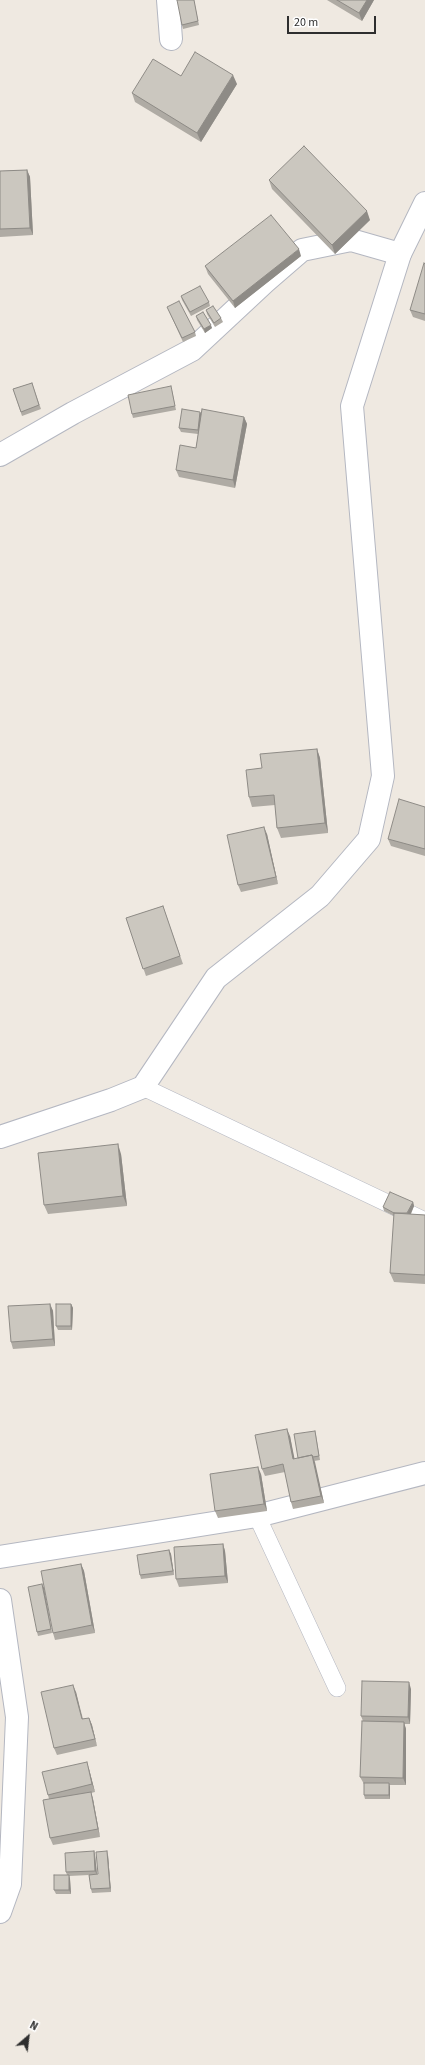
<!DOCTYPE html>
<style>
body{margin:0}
#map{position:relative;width:425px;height:2065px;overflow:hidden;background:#efe9e1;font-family:"Source Sans 3",sans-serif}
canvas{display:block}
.north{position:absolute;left:8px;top:2017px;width:40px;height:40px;-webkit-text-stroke:3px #fff;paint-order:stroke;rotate:28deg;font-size:11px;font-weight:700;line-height:16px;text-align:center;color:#2e2e2e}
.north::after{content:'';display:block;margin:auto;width:14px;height:18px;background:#2e2e2e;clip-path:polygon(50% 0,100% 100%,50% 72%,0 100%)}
.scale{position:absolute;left:287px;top:16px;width:89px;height:18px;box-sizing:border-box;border:2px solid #2e2e2e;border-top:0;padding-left:5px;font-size:12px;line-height:14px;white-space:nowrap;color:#2e2e2e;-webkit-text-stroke:3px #fff;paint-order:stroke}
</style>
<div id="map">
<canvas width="425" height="2065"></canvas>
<div class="north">N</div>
<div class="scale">20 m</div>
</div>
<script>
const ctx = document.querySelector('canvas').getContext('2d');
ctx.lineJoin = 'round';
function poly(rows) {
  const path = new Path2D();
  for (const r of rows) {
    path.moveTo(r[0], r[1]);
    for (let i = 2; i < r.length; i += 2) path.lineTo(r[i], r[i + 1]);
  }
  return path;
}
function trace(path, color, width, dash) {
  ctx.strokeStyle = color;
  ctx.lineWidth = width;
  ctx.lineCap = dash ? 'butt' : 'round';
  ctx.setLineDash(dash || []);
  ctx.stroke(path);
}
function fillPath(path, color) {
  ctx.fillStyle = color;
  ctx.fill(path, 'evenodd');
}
const service = poly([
 [143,1087,425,1221],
 [257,1516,337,1688]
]);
const minor = poly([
 [168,0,171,39],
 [0,455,73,413,192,350,265,282,302,250,351,240,400,254],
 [0,1557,257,1516,425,1473]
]);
const tertiary = poly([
 [0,1137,111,1100,143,1087,216,978,320,896,369,839,383,776,352,406,400,254,425,203],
 [0,1600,17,1717,10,1884,0,1912]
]);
const wall = poly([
 [194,0,199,25,183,29,182,25],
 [327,0,374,0,362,21],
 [181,76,237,84,201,142,135,102,132,93],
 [27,170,30,177,33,235,0,237,0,171],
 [269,180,370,220,335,254,272,189],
 [301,256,235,308,208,274,205,266],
 [425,264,425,321,413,317,410,310],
 [181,296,209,302,210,306,191,316,182,300],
 [167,307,195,332,196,336,183,342],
 [206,310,221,318,223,322,215,327,207,314],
 [196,316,212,328,205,333,197,320],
 [32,383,41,409,22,416,13,389],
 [172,390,176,410,133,418,132,414],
 [200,412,201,414,244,417,247,424,235,488,179,477,176,470,196,448,198,434,181,432,179,428],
 [317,749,320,758,328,833,281,838,277,828,275,805,252,807,249,797,262,768],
 [425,807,425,856,391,846,388,839],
 [267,834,278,884,241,892,238,885],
 [163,906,183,964,146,976,126,918],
 [121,1154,127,1206,48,1214,44,1205],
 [413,1202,414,1206,411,1214,425,1215,425,1284,394,1282,390,1273,394,1216,384,1211,383,1207],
 [50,1304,53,1311,55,1346,13,1349,11,1342],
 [71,1304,73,1308,72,1330,58,1330,56,1326],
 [315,1431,316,1435,320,1460,314,1461,324,1503,293,1509,291,1502,285,1472,265,1476,262,1469,290,1436,294,1459,298,1458],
 [261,1474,267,1511,218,1518,215,1511],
 [223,1544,225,1551,228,1583,179,1587,176,1579],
 [169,1550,171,1554,174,1575,141,1579,140,1575],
 [81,1564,84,1571,95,1633,55,1640,53,1633],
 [42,1584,44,1588,52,1633,38,1636,37,1632],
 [411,1689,410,1724,404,1724,406,1729,406,1785,389,1785,390,1787,390,1799,365,1799,364,1795,364,1784,360,1777,363,1721,361,1716],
 [76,1692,83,1719,89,1718,92,1725,97,1746,57,1755,54,1748],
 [89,1769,95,1792,91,1793,93,1799,100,1837,53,1845,50,1838,49,1799,48,1795],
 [94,1851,95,1855,97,1874,98,1874,108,1855,111,1892,92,1893,91,1889,89,1875,69,1876,70,1879,71,1894,56,1894,54,1890,67,1875,66,1872]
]);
const shadedWall = poly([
 [367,0,374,0,362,21,359,13],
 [233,75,237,84,201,142,197,133],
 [27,170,30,177,33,235,30,228],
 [367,211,370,220,335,254,332,245],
 [299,249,301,256,235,308,233,301],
 [211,325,212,328,205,333,204,329],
 [200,412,202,415,199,434,198,430],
 [244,417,247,424,235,488,233,480],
 [317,749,320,758,328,833,325,823],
 [264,827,267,834,278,884,276,877],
 [118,1144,121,1154,127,1206,123,1196],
 [413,1202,414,1206,407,1222,405,1218],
 [50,1304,53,1311,55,1346,53,1339],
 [71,1304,73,1308,72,1330,71,1326],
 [287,1429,290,1436,296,1466,293,1459],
 [312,1455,315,1462,324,1503,321,1496],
 [258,1467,261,1474,267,1511,264,1504],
 [223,1544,225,1551,228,1583,225,1576],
 [169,1550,171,1554,174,1575,173,1571],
 [81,1564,84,1571,95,1633,92,1625],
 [42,1584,44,1588,52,1633,51,1629],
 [409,1682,411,1689,410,1724,408,1717],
 [73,1685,76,1692,84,1726,82,1719],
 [89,1718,92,1725,97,1746],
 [404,1722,406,1729,406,1785,403,1778],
 [87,1762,89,1769,95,1792,92,1784],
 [389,1783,390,1787,390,1799,389,1795],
 [91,1792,93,1799,100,1837,98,1829],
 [94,1851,95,1855,97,1875,95,1871],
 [107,1851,108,1855,111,1892,110,1888],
 [69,1875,70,1879,71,1894,69,1890]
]);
const building = poly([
 [177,0,194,0,198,21,182,25,177,0],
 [337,0,367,0,359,13,337,0],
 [195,52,233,75,197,133,132,93,153,59,181,76,195,52],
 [304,146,367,211,332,245,269,180,304,146],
 [27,170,30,228,0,229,0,171,27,170],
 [271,215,299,249,233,301,205,266,271,215],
 [424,263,425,264,425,314,410,310,424,263],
 [200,286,209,302,190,312,181,296,200,286],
 [179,301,195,332,182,338,167,307,179,301],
 [213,306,221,318,214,323,206,310,213,306],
 [203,312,211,325,204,329,196,316,203,312],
 [32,383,39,405,21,412,13,389,32,383],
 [171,386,175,406,132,414,128,395,171,386],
 [182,409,200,412,198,430,179,428,182,409],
 [202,409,244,417,233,480,176,470,180,445,196,448,202,409],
 [317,749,325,823,277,828,274,795,249,797,246,770,262,768,260,754,317,749],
 [399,799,425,807,425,849,388,839,399,799],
 [264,827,276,877,238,885,227,835,264,827],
 [163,906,180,956,143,969,126,918,163,906],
 [118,1144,123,1196,44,1205,38,1153,118,1144],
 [390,1192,413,1202,407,1213,394,1213,383,1207,390,1192],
 [394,1213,425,1215,425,1275,390,1273,394,1213],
 [50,1304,53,1339,11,1342,8,1306,50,1304],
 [56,1304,71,1304,71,1326,56,1326,56,1304],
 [287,1429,293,1459,312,1455,321,1496,291,1502,283,1464,262,1469,255,1435,287,1429],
 [315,1431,319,1456,313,1457,312,1455,298,1458,294,1434,315,1431],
 [258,1467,264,1504,215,1511,210,1474,258,1467],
 [223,1544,225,1576,176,1579,174,1547,223,1544],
 [169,1550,173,1571,140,1575,137,1555,169,1550],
 [81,1564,92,1625,53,1633,41,1571,81,1564],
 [42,1584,51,1629,37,1632,28,1587,42,1584],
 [362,1681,409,1682,408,1717,361,1716,362,1681],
 [73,1685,82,1719,89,1718,95,1739,54,1748,41,1692,73,1685],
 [362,1721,404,1722,403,1778,360,1777,362,1721],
 [87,1762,92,1784,48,1795,42,1772,87,1762],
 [364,1783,389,1783,389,1795,364,1795,364,1783],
 [91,1792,98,1829,50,1838,43,1800,91,1792],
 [94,1851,95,1871,66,1872,65,1853,94,1851],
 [107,1851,110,1888,91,1889,89,1875,98,1874,96,1852,107,1851],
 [54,1875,69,1875,69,1890,54,1890,54,1875]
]);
trace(service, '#b4b7c1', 18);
trace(minor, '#b4b7c1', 24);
trace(tertiary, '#b4b7c1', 24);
trace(service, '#fff', 17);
trace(minor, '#fff', 22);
trace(tertiary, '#fff', 22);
fillPath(wall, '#afaba4');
fillPath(shadedWall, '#8e8b86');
fillPath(building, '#cbc7bf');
trace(building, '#8e8b86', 1);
</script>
